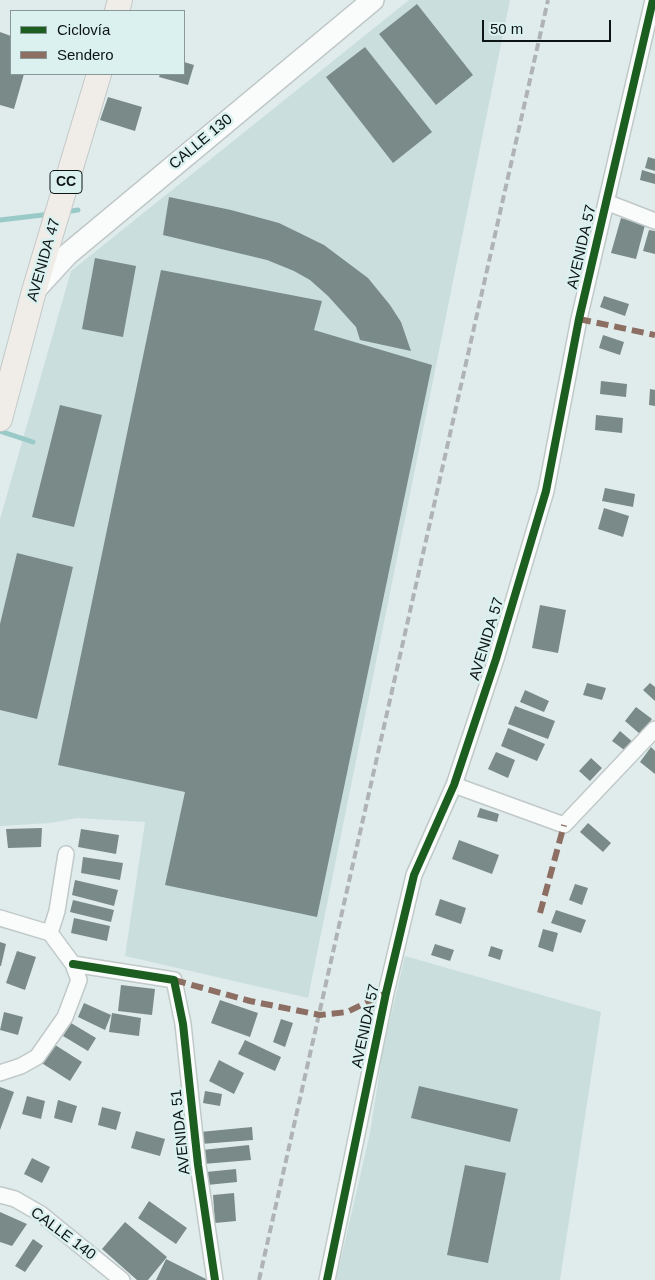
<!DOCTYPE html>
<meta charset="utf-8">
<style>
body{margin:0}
#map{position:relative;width:655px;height:1280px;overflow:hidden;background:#e0eceb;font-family:Helvetica,sans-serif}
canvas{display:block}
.legend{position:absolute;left:10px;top:10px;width:175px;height:65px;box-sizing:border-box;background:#dbf1ef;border:1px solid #899997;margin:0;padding:6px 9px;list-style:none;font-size:15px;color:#0d1514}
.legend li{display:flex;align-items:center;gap:10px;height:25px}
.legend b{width:25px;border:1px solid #899997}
.scale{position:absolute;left:482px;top:20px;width:129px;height:22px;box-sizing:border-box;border:2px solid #0d1514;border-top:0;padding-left:6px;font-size:15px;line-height:18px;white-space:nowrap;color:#0d1514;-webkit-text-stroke:4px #dbf1ef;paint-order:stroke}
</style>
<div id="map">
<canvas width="655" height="1280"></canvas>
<ul class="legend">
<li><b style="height:6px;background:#1b5e20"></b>Ciclovía</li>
<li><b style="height:6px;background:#8d6e63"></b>Sendero</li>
</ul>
<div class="scale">50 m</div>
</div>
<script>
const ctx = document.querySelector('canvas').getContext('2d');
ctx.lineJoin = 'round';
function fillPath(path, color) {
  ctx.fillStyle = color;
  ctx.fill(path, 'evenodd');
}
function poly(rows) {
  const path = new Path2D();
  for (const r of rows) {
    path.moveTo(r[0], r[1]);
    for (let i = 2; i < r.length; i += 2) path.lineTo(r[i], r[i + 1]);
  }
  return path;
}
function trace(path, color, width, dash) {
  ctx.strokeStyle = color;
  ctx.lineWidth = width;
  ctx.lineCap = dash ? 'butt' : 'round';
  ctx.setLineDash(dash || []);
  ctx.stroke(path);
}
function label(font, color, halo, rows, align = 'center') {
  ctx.font = font + ' Helvetica,sans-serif';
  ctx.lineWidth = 5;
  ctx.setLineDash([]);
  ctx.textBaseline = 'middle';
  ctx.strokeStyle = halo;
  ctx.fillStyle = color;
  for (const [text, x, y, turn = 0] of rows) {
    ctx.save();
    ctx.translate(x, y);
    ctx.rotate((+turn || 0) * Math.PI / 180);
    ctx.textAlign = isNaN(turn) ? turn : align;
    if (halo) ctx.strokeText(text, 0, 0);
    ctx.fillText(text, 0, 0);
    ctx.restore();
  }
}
const built = poly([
 [409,0,510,0,308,998,125,956,145,822,77,818,51,823,0,826,0,519,71,271],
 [405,956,601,1012,560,1280,336,1280,370,1133,383,1049]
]);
const stream = poly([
 [64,212,78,210],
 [0,220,51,214],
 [0,431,33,442]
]);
const building = poly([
 [417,4,473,75,436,105,379,34],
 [0,32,11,36,11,74,24,74,14,109,0,105],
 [365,47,432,132,393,163,326,77],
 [184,62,194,65,188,85,159,77,160,74,184,74],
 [108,97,142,107,135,131,100,120],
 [648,157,655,159,655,171,645,168],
 [642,170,655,174,655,184,640,180],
 [169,197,231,210,279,223,324,245,368,278,390,305,401,322,411,351,360,340,356,327,328,296,310,280,294,271,267,260,163,235],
 [621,218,645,225,636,259,611,253],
 [649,230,655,231,655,254,643,251],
 [95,258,136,266,123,337,82,329],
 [161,270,322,301,314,330,432,365,317,917,165,885,185,792,58,765],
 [604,296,629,304,625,316,600,307],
 [603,335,624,342,620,355,599,348],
 [601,381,627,384,626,397,600,394],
 [650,389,655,390,655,406,649,405],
 [60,405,102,415,74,527,32,517],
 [596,415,623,418,622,433,595,430],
 [605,488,635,494,633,507,602,501],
 [604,508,629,516,623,537,598,529],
 [17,553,73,567,37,719,0,710,0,624],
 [540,605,566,610,558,653,532,648],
 [587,683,606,688,602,700,583,695],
 [650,683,655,687,655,701,643,690],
 [525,690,549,701,544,712,520,702],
 [515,706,555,721,548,739,508,724],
 [636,707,652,719,640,734,625,721],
 [508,728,545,744,537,761,501,746],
 [620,731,634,743,627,752,612,741],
 [651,747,655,751,655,774,640,762],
 [496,752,515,760,508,778,488,769],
 [591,758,602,768,590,781,579,771],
 [480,808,499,814,497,822,477,817],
 [588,823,611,843,603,852,580,832],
 [42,828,41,847,8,848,6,829],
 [81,829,119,835,116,854,78,847],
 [459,840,499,855,492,874,452,859],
 [83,857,123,863,120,880,81,873],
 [75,880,118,890,114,906,72,895],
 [575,884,588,888,582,905,569,900],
 [440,899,466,908,461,924,435,915],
 [73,900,114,910,111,922,70,912],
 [556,910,586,920,581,933,551,923],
 [74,918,110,926,107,941,71,933],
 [543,929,558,933,553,952,538,947],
 [0,942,6,944,1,966,0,966],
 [435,944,454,950,450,961,431,955],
 [491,946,503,950,500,960,488,956],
 [17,951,36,957,25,990,6,983],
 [121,985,155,989,152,1015,118,1011],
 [220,1000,258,1013,250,1037,211,1023],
 [84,1003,111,1015,105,1030,78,1017],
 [4,1012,23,1017,18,1035,0,1030],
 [112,1013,141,1018,139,1036,109,1032],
 [281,1019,293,1023,285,1047,273,1042],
 [71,1023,96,1038,88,1051,63,1036],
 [245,1040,281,1057,275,1071,238,1054],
 [52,1043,82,1062,70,1081,40,1062],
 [219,1060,244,1073,234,1094,209,1081],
 [419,1086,518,1109,510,1142,411,1118],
 [0,1087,14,1092,0,1130],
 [205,1091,222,1094,220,1106,203,1103],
 [27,1096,45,1101,41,1119,22,1114],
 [58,1100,77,1106,72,1123,54,1118],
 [102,1107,121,1112,116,1130,98,1125],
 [252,1127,253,1140,201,1144,200,1132],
 [136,1131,165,1139,160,1156,131,1148],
 [249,1145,251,1160,203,1164,202,1150],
 [32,1158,50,1167,42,1183,24,1174],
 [465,1165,506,1173,488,1263,447,1255],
 [236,1169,237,1182,207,1185,206,1172],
 [234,1193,236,1221,215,1223,213,1195],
 [149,1201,187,1228,176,1244,138,1218],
 [0,1212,27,1224,12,1246,0,1242],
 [125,1222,167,1257,148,1280,137,1280,102,1249],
 [33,1239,43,1246,25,1272,15,1266],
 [166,1259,208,1280,156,1280]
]);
const street = poly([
 [606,202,655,221],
 [454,785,564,825,655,729],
 [0,918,50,933,73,964,79,980,65,1017,37,1057,21,1066,0,1073],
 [50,933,57,911,66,854],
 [73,964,174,980,183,1024,198,1165,215,1280],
 [0,1195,15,1199,41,1214,122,1280],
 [327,1280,386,993,414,875,454,785,496,659,546,491,579,319,653,0]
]);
const secondary = poly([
 [34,291,68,254,373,0]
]);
const primary = poly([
 [117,11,120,0],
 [0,419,34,291,99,74]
]);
const rail = poly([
 [259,1280,548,0]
]);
const quiet = poly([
 [579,319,655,335],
 [540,913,564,825],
 [174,980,250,1001,320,1015,347,1012,386,993]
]);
const cycleway = poly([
 [73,964,174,980,183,1024,198,1165,215,1280],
 [327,1280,386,993,414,875,454,785,496,659,546,491,579,319,653,0]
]);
const shields = [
 [66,182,32]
];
const shieldNames = [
 ["CC",66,182]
];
const streetNames = [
 ["CALLE 130",201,142,-40],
 ["AVENIDA 57",582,247,-77],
 ["AVENIDA 47",44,260,-74],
 ["AVENIDA 57",487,639,-73],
 ["AVENIDA 57",366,1026,-78],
 ["AVENIDA 51",181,1132,-96],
 ["CALLE 140",63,1234,37]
];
fillPath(built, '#cadfdd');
trace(stream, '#99cac7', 5);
fillPath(building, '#7a8a89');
trace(street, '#c1c9c8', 18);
trace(secondary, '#c1c9c8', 24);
trace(primary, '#c3c9c9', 26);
trace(street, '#fafcfc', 15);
trace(secondary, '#fafcfc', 21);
trace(primary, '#f0ece8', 24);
trace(rail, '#b0b3b3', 4, [8, 4]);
trace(quiet, '#8d6e63', 6, [12, 6]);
trace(cycleway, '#1b5e20', 8);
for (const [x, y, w] of shields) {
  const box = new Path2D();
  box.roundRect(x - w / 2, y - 11.5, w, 23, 4);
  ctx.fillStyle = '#dbf1ef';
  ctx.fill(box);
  trace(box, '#0d1514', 1);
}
label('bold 14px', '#0d1514', null, shieldNames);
label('15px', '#0d1514', '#dbf1ef', streetNames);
</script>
